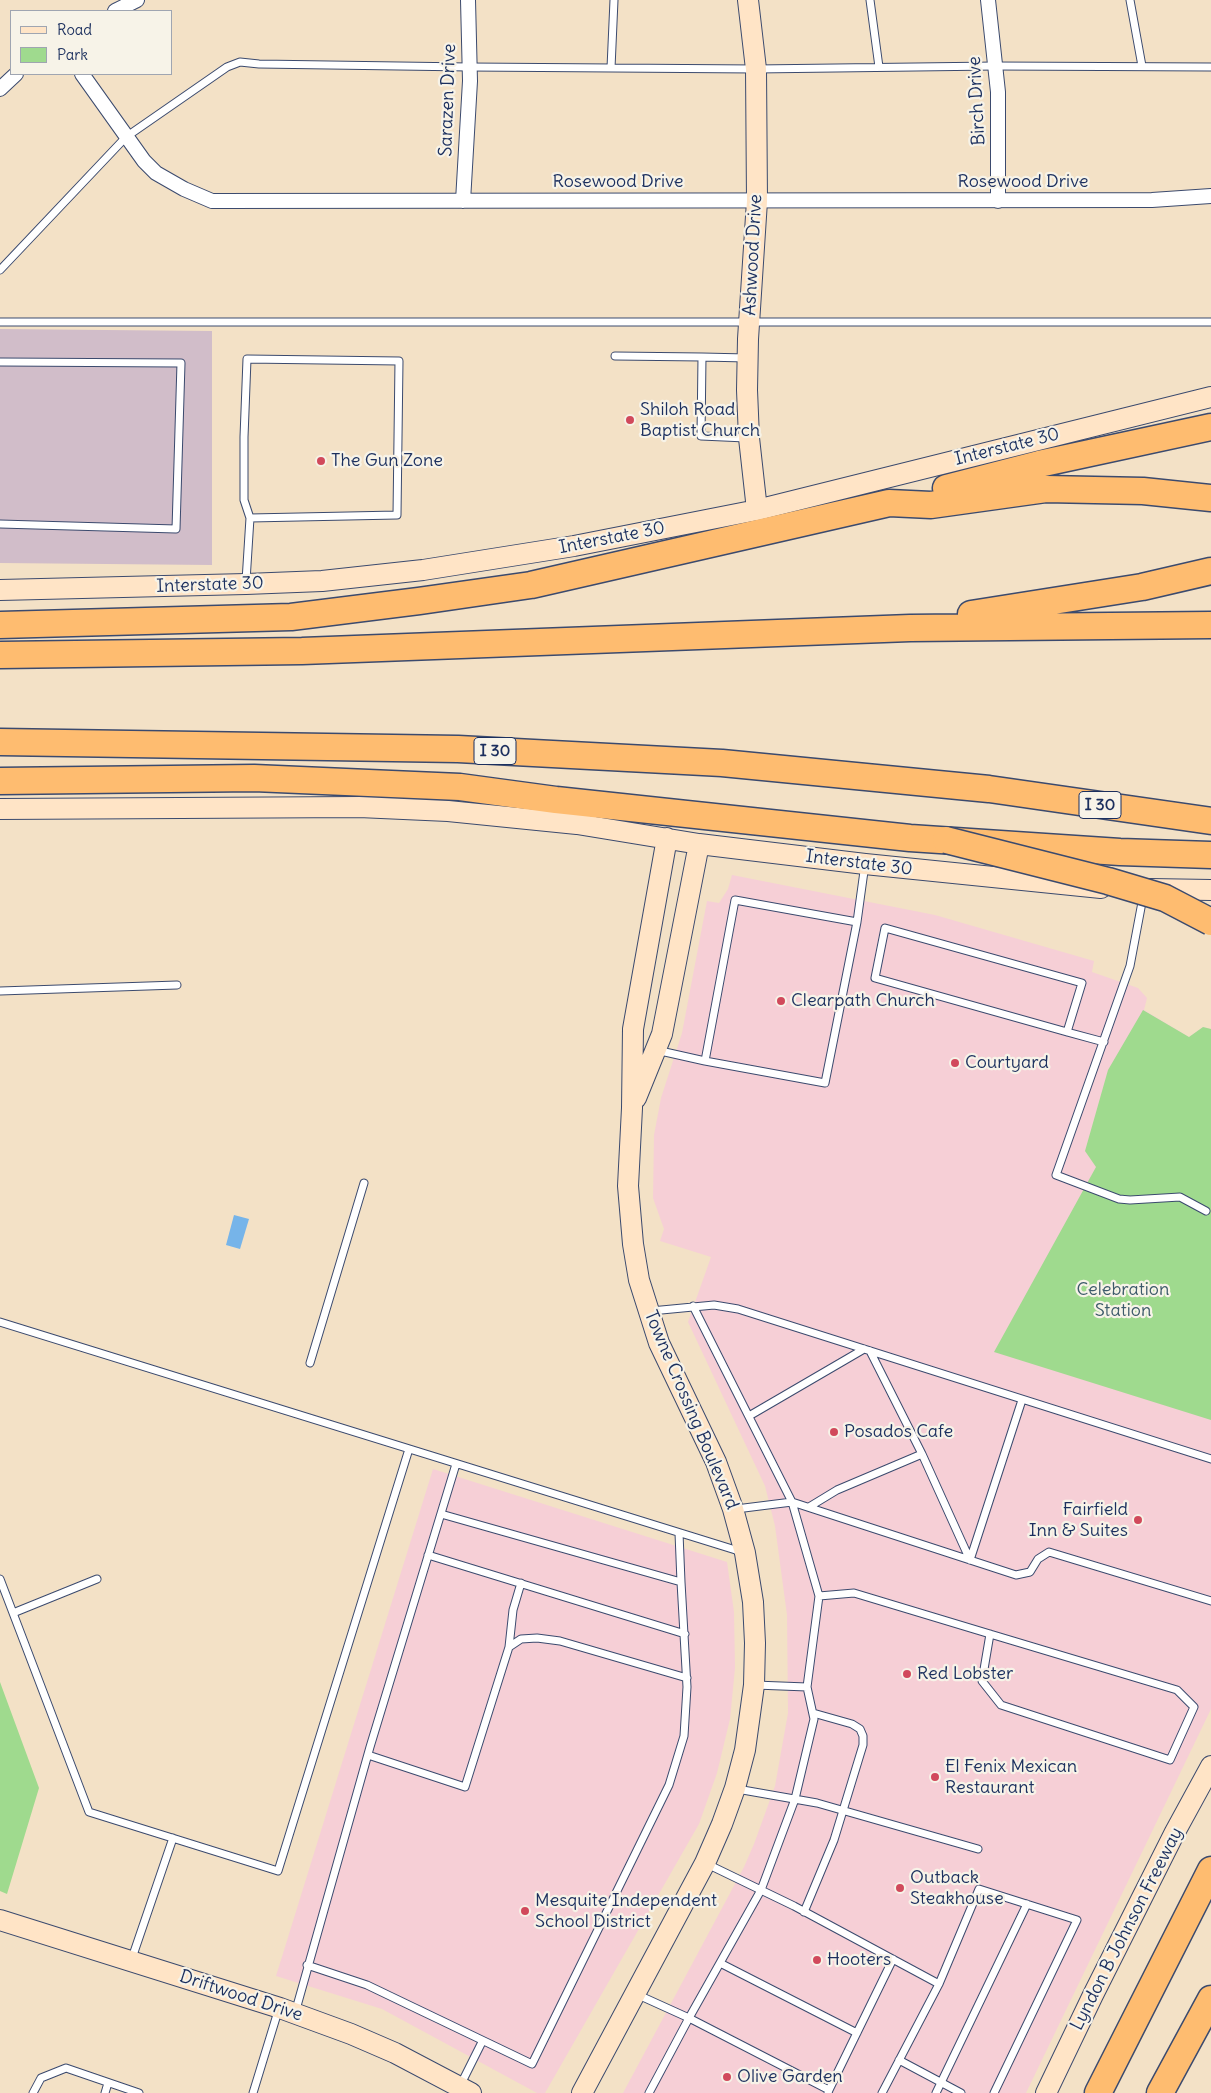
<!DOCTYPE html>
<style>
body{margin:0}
#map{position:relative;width:1211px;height:2093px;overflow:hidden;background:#f3e1c6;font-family:Delius,sans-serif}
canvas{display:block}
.legend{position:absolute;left:10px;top:10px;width:162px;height:65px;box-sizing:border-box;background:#f7f3e8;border:1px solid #9fa5b1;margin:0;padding:6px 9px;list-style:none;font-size:15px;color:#1b2f5e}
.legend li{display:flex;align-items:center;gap:10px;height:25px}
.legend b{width:25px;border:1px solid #9fa5b1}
</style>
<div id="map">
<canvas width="1211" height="2093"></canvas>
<ul class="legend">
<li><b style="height:6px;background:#ffe4c6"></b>Road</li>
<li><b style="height:14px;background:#9fda8e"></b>Park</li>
</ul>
</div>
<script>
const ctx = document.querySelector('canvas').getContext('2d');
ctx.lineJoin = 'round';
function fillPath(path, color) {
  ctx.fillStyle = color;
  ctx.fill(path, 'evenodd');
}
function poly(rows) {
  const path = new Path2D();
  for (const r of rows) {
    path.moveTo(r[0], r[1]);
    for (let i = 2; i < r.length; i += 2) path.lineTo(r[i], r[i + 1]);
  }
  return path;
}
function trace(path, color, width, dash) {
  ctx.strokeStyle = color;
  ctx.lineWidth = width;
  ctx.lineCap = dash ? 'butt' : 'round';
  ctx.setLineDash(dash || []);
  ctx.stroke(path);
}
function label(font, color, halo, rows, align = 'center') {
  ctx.font = font + ' Delius,sans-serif';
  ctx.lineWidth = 4.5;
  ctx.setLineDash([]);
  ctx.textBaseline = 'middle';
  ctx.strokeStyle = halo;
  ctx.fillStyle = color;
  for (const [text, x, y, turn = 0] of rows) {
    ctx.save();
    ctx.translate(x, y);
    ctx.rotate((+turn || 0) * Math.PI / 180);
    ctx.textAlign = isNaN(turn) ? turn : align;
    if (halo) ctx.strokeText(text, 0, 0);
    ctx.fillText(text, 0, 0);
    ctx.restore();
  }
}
const built = poly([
 [732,875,935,915,1094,961,1092,972,1138,988,1147,998,1144,1010,1189,1037,1203,1027,1211,1029,1211,1709,1026,2093,623,2093,744,1867,754,1844,775,1786,788,1713,787,1615,775,1526,765,1486,688,1322,711,1257,660,1241,664,1229,653,1198,654,1135,661,1098,682,1033,707,901,719,903,728,889],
 [433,1469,727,1562,734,1612,735,1668,730,1719,717,1773,699,1824,545,2093,537,2093,382,2009,276,1976]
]);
const industrial = poly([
 [0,329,212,331,212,565,0,563]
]);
const green = poly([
 [1143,1010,1189,1037,1203,1027,1211,1029,1211,1420,994,1352,1096,1167,1085,1151,1108,1070],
 [0,1682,39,1788,7,1894,0,1891]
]);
const water = poly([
 [234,1215,249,1219,240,1249,226,1245]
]);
const lane = poly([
 [870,0,879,67],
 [1130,0,1142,66],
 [611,68,614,0],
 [0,270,126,137,227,67,240,62,259,64,469,67,756,69,995,66,1211,67],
 [0,322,1211,322],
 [615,356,702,357],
 [0,362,181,363,176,529,0,524],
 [746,438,701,436,702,357,747,358],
 [246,581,250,518,397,515,399,361,247,359,244,437,244,500,250,518],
 [1143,897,1130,966,1056,1175,1119,1199,1130,1200,1180,1197,1206,1211],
 [857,922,735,900,705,1061,825,1083,857,922,865,864],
 [0,991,177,985],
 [1067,1032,1082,983,885,928,875,978,1067,1032,1104,1042],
 [656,1050,705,1061],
 [693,1306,792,1502,1016,1575,1030,1572,1038,1559,1049,1552,1211,1601],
 [651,1311,714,1305,738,1309,1211,1459],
 [0,1322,742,1552],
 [870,1351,922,1454],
 [310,1363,364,1183],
 [749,1416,864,1349],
 [809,1507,837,1490,922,1454,970,1560],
 [736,1509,792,1502,819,1596,807,1687,755,1685],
 [679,1533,681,1582],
 [428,1555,685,1634],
 [970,1560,1022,1400],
 [0,1579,89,1812,278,1871,409,1449],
 [819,1596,854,1593,990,1634,1177,1690,1194,1707,1170,1760,1001,1705,982,1681,990,1634],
 [13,1613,97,1579],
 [509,1647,513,1610,521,1583],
 [368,1755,465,1787,509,1647,521,1639,537,1638,560,1641,687,1678],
 [737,1789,817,1803,978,1849],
 [707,1864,794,1906,939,1984,979,1889,1077,1920,994,2093],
 [804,1912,834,1840,863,1745,863,1736,860,1729,852,1724,813,1713],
 [131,1961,173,1838],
 [720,1963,857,2033],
 [307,1965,367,1985,532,2064,669,1785,684,1736,687,1687,681,1582,441,1514],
 [636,1994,689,2018,761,1890,795,1799,814,1719,807,1687],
 [295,2013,370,1747,456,1464],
 [899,2060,961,2093],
 [461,2084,482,2042],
 [829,2090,893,1959],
 [33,2093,41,2078,66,2068,139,2093],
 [105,2093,108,2083],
 [253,2093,279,2008],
 [649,2093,689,2018,829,2090,828,2093],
 [882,2093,939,1984],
 [936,2093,1027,1904]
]);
const street = poly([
 [988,0,998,92,998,201],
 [115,11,137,0],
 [82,74,144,161,156,173,184,189,212,201,1152,200,1211,196],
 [0,89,16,74],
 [463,201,470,81,468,0]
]);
const secondary = poly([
 [748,0,756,69,757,201,748,339,747,390,749,438,757,510],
 [0,590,246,584,322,581,423,570,574,546,757,510,1211,397],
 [0,809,359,807,448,811,577,824,699,844,865,864,1101,888],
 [1150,889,1211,890],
 [636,1098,662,1034,699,844],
 [0,1920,280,2008,351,2034,395,2053,471,2093],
 [582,2093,705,1863,722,1824,735,1788,745,1750,754,1685,755,1643,753,1602,745,1553,733,1509,716,1462,659,1343,639,1280,633,1244,628,1186,632,1108,633,1029,667,838],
 [1046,2093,1093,1995,1175,1832,1211,1766]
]);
const highway = poly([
 [946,488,1039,464,1211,427],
 [971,614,1142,587,1211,571],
 [0,625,291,617,419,601,531,585,889,503,931,505,1046,489,1143,491,1211,498],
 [0,655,302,651,910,628,1211,625],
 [0,742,458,749,722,763,989,789,1211,821],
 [0,781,254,778,460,787,556,800,910,838,1120,852,1211,855],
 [1098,2093,1211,1870],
 [1160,2093,1211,1999]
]);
const highwayBridge = poly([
 [946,840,1108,881,1165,898,1211,922]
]);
const markers = [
 [630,420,5,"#d1495b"],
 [321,461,5,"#d1495b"],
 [781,1001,5,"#d1495b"],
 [955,1063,5,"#d1495b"],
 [834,1432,5,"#d1495b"],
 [1138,1520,5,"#d1495b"],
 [907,1674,5,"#d1495b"],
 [935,1777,5,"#d1495b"],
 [900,1888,5,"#d1495b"],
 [525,1911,5,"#d1495b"],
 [817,1960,5,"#d1495b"],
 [727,2077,5,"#d1495b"]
];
const shields = [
 [495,751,42],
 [1100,805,42]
];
const shieldNames = [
 ["I 30",495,751],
 ["I 30",1100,805]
];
const streetNames = [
 ["Sarazen Drive",448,100,-88],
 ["Birch Drive",977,101,-93],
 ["Rosewood Drive",618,182],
 ["Rosewood Drive",1023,182],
 ["Ashwood Drive",753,255,-87],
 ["Interstate 30",1007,447,-14],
 ["Interstate 30",612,538,-11],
 ["Interstate 30",210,585,-2],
 ["Interstate 30",859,863,7],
 ["Towne Crossing Boulevard",691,1410,67],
 ["Lyndon B Johnson Freeway",1127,1929,-63],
 ["Driftwood Drive",241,1996,18]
];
const poiNames = [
 ["Shiloh Road",640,410],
 ["Baptist Church",640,431],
 ["The Gun Zone",331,461],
 ["Clearpath Church",791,1001],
 ["Courtyard",965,1063],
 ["Posados Cafe",844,1432],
 ["Fairfield",1128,1510,"right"],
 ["Inn & Suites",1128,1531,"right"],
 ["Red Lobster",917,1674],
 ["El Fenix Mexican",945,1767],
 ["Restaurant",945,1788],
 ["Outback",910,1878],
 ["Steakhouse",910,1899],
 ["Mesquite Independent",535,1901],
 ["School District",535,1922],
 ["Hooters",827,1960],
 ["Olive Garden",737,2077]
];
const parkNames = [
 ["Celebration",1123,1290],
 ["Station",1123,1311]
];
fillPath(built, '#f6cfd6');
fillPath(industrial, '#d1bdc9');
fillPath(green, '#9fda8e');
fillPath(water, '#76b4e9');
trace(lane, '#3b4a6e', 9);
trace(street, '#3b4a6e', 16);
trace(secondary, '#3b4a6e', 22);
trace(highway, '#3b4a6e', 29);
trace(lane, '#fff', 7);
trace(street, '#fff', 14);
trace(secondary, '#ffe4c6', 20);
trace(highway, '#febc70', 26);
trace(highwayBridge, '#3b4a6e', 29, []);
trace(highwayBridge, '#febc70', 26);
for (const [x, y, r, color] of markers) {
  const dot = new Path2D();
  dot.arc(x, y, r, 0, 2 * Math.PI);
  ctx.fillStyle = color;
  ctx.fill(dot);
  trace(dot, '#f7f3e8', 2);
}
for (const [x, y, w] of shields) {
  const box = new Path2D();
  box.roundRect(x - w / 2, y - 13.5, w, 27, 4);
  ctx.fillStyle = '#f7f3e8';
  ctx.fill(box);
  trace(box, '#1b2f5e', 1);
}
label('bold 16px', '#1b2f5e', null, shieldNames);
label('18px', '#1b2f5e', '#f7f3e8', streetNames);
label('18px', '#1b2f5e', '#f7f3e8', poiNames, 'left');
label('18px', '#3c5a6a', '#f7f3e8', parkNames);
</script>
